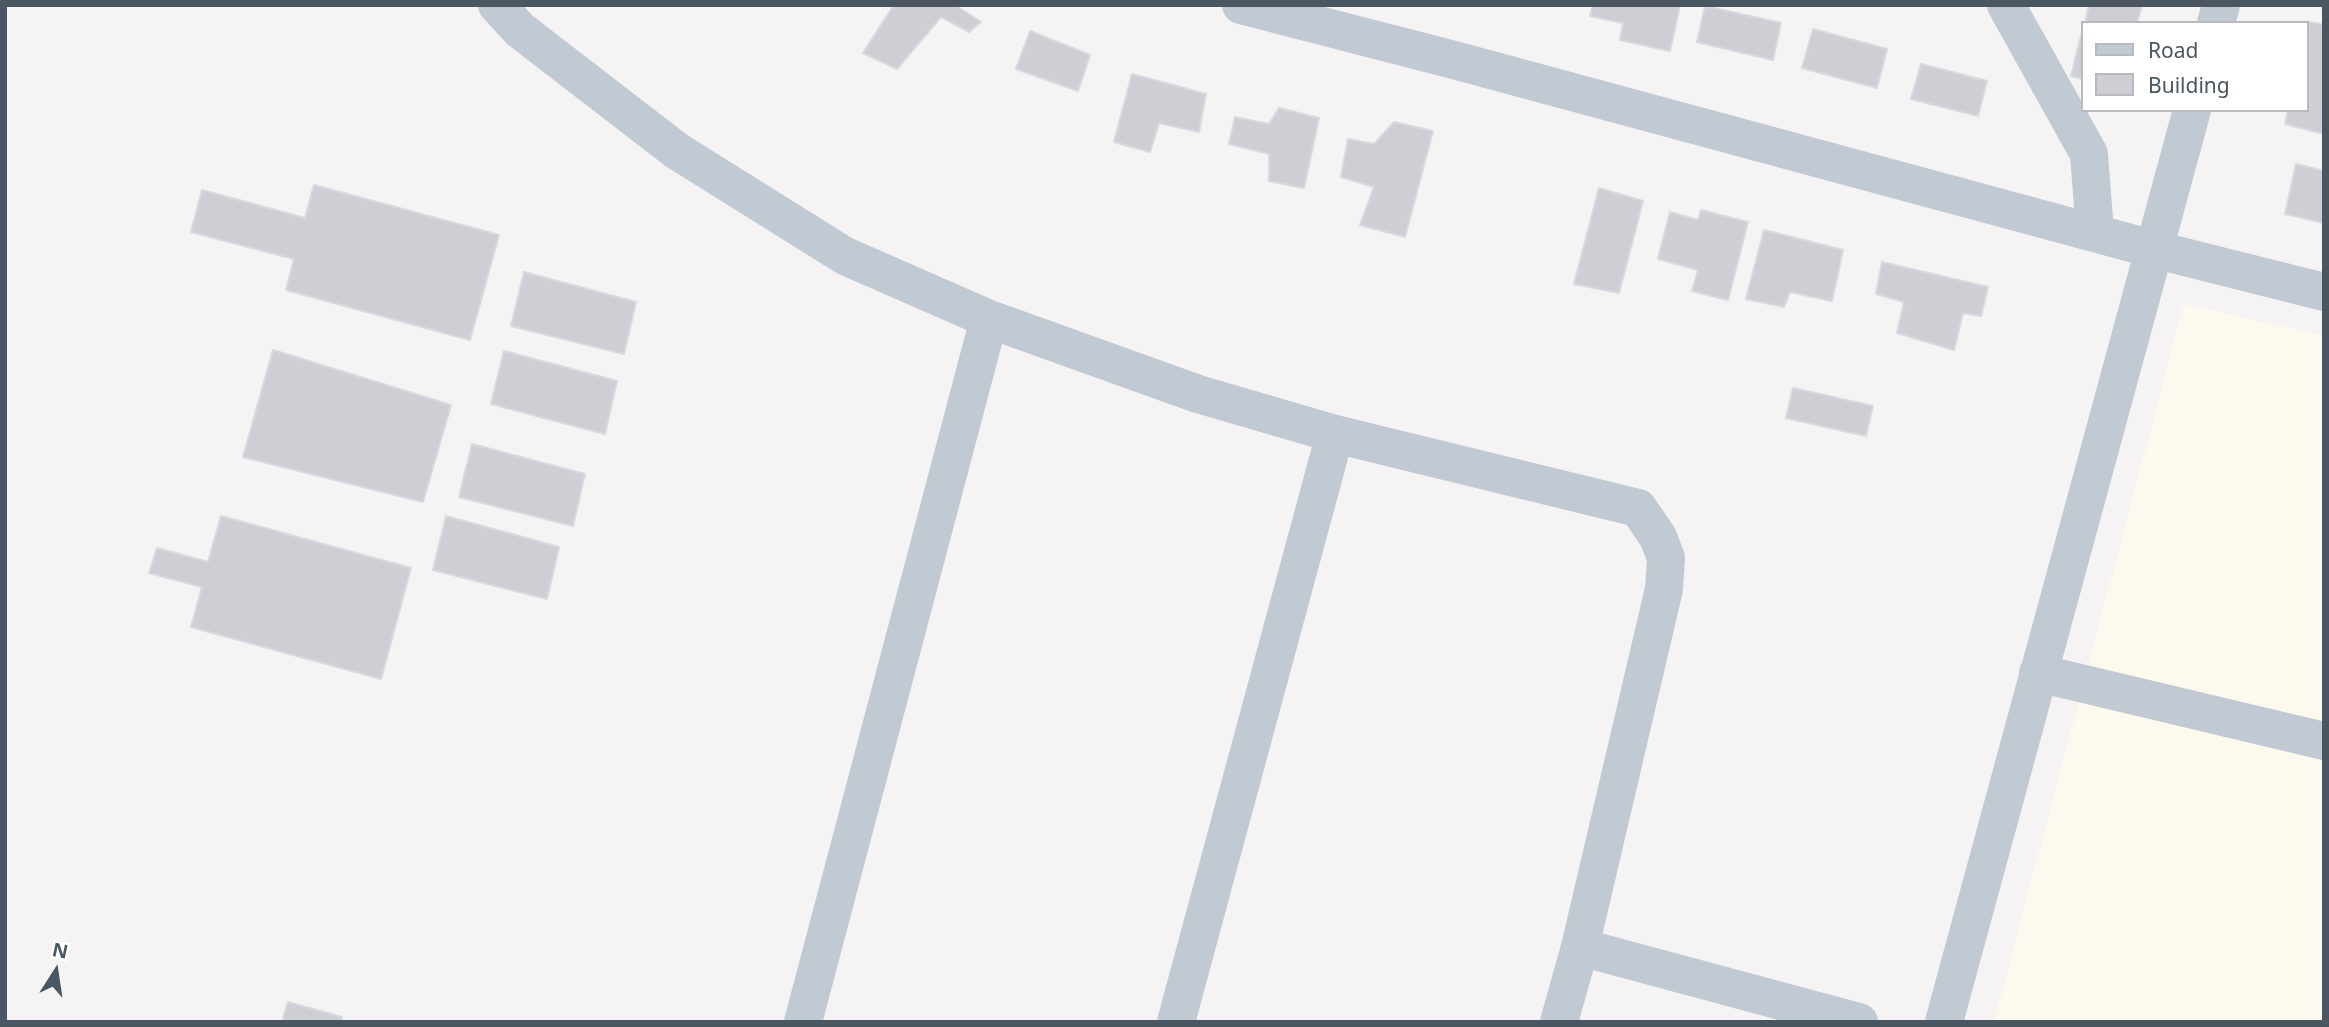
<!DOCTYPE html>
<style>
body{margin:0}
#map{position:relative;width:2329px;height:1027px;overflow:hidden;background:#f5f3f3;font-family:"Noto Sans",sans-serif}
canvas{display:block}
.frame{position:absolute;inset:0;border:7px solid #4a5661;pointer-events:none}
.legend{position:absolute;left:2081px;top:21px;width:228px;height:91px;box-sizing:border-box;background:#fff;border:2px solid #b7bbc0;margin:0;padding:9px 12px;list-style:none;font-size:21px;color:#4a5661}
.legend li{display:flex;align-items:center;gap:14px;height:35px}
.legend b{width:35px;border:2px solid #b7bbc0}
.north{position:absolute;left:21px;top:936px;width:70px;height:70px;-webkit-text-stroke:5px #fff;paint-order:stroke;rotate:12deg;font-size:19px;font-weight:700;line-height:28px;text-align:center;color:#4a5661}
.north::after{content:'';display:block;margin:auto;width:24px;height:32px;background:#4a5661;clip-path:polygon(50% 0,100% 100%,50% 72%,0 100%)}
</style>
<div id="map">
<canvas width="2329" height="1027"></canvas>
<div class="frame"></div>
<ul class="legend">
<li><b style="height:9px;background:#c1cad2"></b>Road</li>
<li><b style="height:19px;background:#cdcfd5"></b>Building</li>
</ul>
<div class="north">N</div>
</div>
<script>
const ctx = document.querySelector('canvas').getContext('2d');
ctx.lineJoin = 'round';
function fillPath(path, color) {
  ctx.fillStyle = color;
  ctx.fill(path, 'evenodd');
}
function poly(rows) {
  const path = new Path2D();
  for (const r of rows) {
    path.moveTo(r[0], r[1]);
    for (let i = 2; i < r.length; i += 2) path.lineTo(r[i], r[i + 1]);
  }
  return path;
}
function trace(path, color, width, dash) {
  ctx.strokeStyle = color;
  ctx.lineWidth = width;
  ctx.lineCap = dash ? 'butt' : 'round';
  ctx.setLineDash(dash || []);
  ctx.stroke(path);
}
const commercial = poly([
 [2184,304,2324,336,2324,1022,1994,1022]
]);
const building = poly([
 [894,5,955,5,981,22,969,32,941,17,897,69,863,53,894,5],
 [1593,5,1680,5,1670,51,1620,40,1623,23,1590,16,1593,5],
 [2089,5,2142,5,2137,23,2085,23,2089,5],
 [1705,6,1781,23,1773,60,1697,42,1705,6],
 [2310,22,2324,25,2324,134,2285,124,2288,110,2306,110,2306,38,2310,22],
 [1813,29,1887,49,1877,88,1802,68,1813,29],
 [1030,31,1090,55,1078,91,1016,69,1030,31],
 [2082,32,2082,79,2071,76,2082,32],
 [1921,64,1987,81,1978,116,1911,99,1921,64],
 [1132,74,1206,94,1199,132,1159,123,1150,152,1114,142,1132,74],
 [1279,108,1319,118,1304,188,1269,181,1269,154,1229,144,1235,117,1269,124,1279,108],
 [1394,122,1433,131,1405,237,1360,225,1374,187,1341,177,1348,139,1374,144,1394,122],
 [2296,164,2324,171,2324,223,2285,214,2296,164],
 [314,185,499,235,470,340,286,290,294,259,191,232,202,190,305,218,314,185],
 [1599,188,1643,201,1619,293,1574,284,1599,188],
 [1701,210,1748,222,1728,300,1692,291,1698,270,1658,259,1670,212,1698,220,1701,210],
 [1764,230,1843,250,1832,301,1790,292,1784,307,1746,299,1764,230],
 [1882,262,1988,287,1981,316,1963,313,1954,350,1897,333,1904,302,1876,294,1882,262],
 [524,272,636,302,624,354,511,326,524,272],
 [273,350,451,405,423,502,243,457,273,350],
 [504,351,617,381,605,434,491,404,504,351],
 [1793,388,1873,406,1866,436,1786,418,1793,388],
 [472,444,585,474,573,526,459,497,472,444],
 [221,516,411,568,381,679,191,627,202,587,149,573,157,548,208,562,221,516],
 [446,516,559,547,547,599,433,570,446,516],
 [288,1002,342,1017,341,1022,282,1022,288,1002]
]);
const minor = poly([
 [497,5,520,30,677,151,845,256,989,319,1198,394,1335,434,1638,508,1658,537,1666,558,1664,589,1580,947,1559,1022],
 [1241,5,1454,60,2153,249,2324,292],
 [2006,5,2089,154,2095,232],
 [2216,23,2221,5],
 [2038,673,2324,741],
 [1580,947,1859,1022],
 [803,1022,989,319],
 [1176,1022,1335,434],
 [1944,1022,2192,110]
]);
fillPath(commercial, '#fdf9ef');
fillPath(building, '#cdcfd5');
trace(building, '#d7d9de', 2);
trace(minor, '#c1cad2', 38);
</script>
